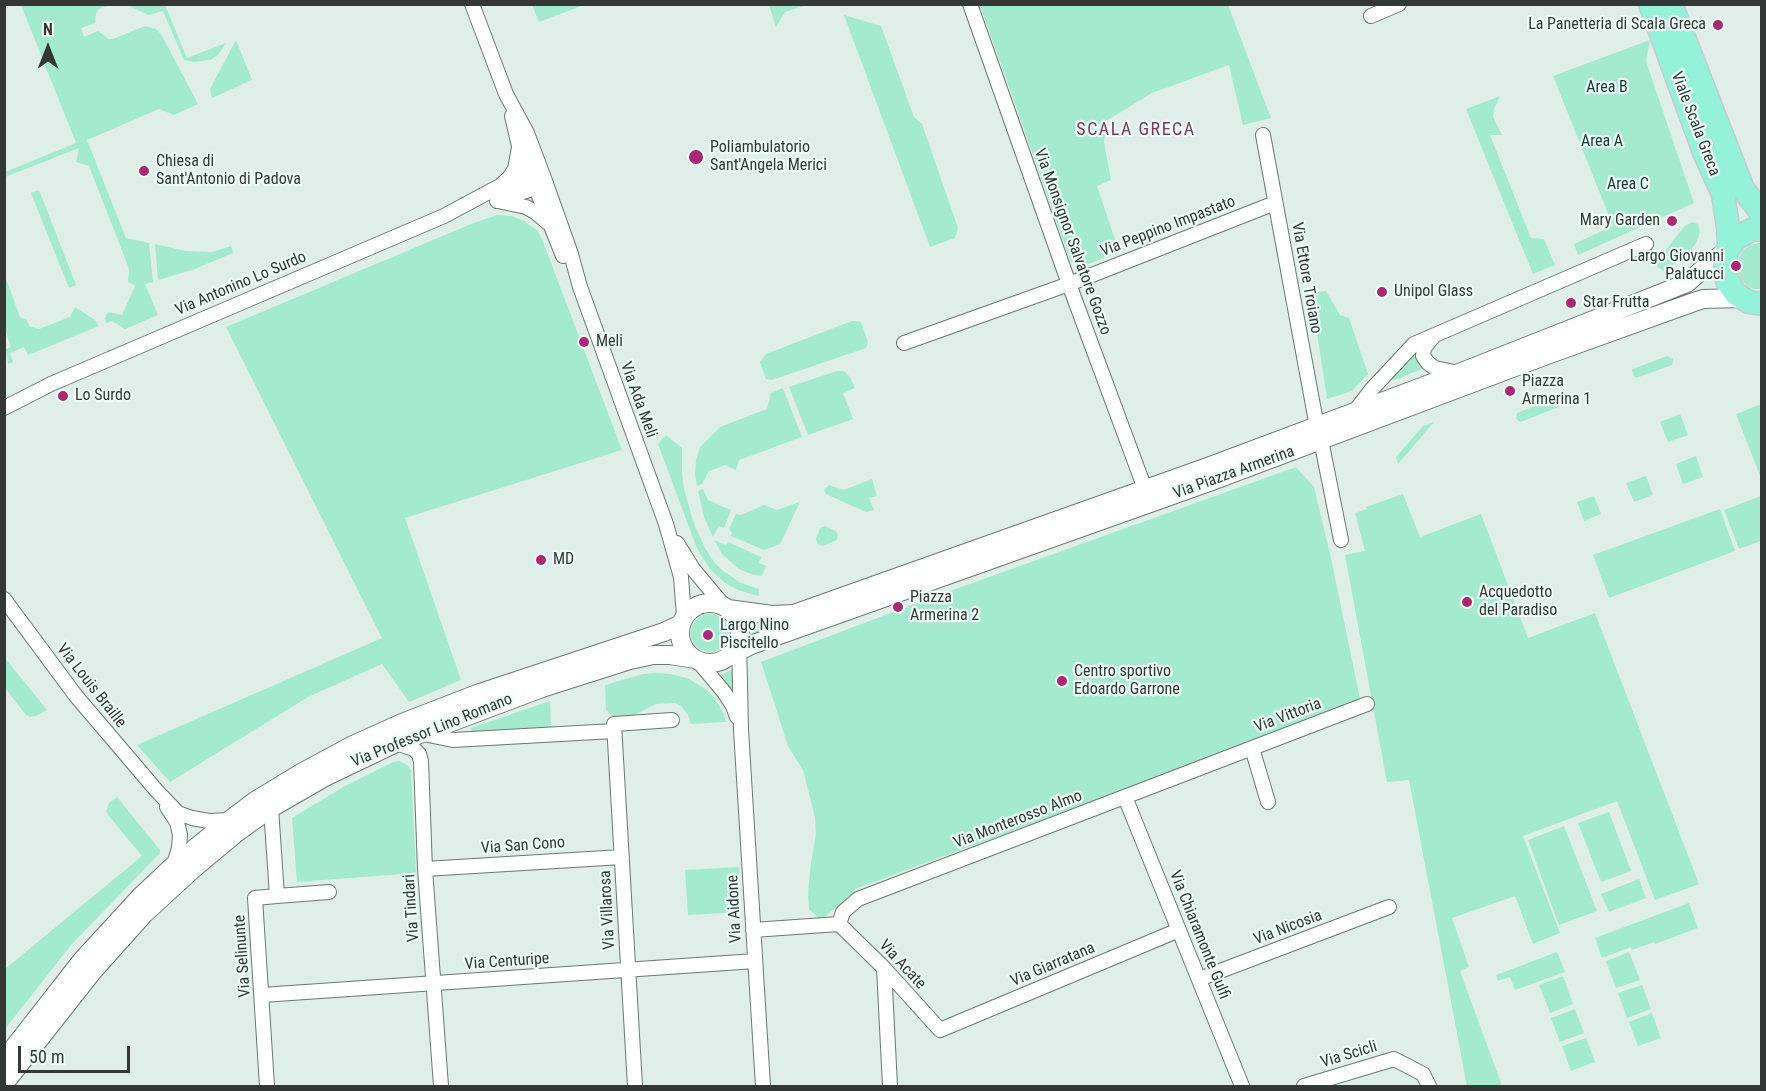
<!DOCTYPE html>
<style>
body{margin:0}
#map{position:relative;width:1766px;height:1091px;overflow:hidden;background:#dfeee8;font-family:"Roboto Condensed",sans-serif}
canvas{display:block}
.frame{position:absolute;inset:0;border:6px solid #333836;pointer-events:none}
.north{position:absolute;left:18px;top:18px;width:60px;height:60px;-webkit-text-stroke:4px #ecfcf6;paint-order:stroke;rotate:0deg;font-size:16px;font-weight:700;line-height:24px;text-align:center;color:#333836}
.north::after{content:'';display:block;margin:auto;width:21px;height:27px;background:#333836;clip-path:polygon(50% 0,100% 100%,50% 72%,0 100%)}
.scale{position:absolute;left:18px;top:1046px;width:112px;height:27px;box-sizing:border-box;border:3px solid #333836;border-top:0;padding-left:8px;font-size:18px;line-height:21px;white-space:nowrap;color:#333836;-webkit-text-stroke:4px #ecfcf6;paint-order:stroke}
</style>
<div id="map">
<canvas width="1766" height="1091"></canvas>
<div class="frame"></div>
<div class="north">N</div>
<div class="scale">50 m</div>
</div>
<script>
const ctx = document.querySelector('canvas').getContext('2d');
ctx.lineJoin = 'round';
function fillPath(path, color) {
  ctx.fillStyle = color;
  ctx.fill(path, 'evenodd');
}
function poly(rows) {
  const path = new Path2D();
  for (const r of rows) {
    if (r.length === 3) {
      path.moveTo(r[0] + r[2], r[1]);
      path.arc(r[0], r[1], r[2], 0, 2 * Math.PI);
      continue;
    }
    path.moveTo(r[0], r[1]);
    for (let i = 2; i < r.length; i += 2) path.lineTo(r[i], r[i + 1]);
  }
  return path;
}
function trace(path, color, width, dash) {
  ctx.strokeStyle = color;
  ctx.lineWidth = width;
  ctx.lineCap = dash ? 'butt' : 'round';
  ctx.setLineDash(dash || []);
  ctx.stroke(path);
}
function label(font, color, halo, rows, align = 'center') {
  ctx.font = font + ' "Roboto Condensed",sans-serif';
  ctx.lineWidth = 4.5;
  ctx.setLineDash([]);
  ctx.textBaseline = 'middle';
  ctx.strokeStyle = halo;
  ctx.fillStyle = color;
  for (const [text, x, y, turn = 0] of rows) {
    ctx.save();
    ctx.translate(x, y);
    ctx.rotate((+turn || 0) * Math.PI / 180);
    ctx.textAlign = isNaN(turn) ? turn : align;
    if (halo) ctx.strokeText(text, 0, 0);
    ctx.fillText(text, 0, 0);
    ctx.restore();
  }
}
const green = poly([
 [21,5,109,5,99,9,96,14,95,23,81,28,84,37,98,31,109,39,113,39,145,26,156,29,161,34,198,104,174,115,159,109,87,140,126,238,149,243,153,282,145,284,158,315,125,329,112,321,107,323,105,318,108,312,122,315,135,286,128,282,129,271,128,266,89,166,76,162,79,148,5,177,5,172,76,143],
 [127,5,165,5,187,58,226,43,218,55,210,60,194,62,184,60,163,11,149,15],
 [532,5,584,5,539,22],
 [769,5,769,4,807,5,785,12,776,27],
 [980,5,1228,5,1271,118,1243,125,1229,65,1152,93,1106,121,1104,142,1111,180,1097,186,1119,252,1086,265,1071,262],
 [844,15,881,26,914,117,922,124,958,228,955,238,930,247],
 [236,40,252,80,212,98,210,89],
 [1650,40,1646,61,1694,203,1578,255,1574,244,1613,226,1553,76],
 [1500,96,1494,109,1493,117,1502,135,1490,135,1531,238,1544,239,1555,265,1533,274,1466,109],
 [39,190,76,285,69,288,31,193],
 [497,215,512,216,524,221,537,230,542,239,622,450,405,518,461,680,409,702,382,664,308,697,170,782,137,745,382,638,226,327,471,224],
 [1692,222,1698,224,1700,232,1696,243,1688,254,1665,271,1658,268,1657,263,1674,239,1685,226],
 [1758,243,1761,243,1761,289,1754,289,1747,286,1741,280,1738,273,1737,265,1739,257,1743,250,1750,245],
 [155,244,185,251,213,252,231,246,233,253,192,270,158,280],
 [5,276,20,317,27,320,29,326,39,329,70,317,75,307,95,320,99,326,28,355,24,347,10,353,13,362,8,364,6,349,11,347,5,329],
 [1326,291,1340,315,1349,318,1368,374,1352,391,1327,399,1311,293],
 [852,321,861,322,868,342,866,348,772,380,766,379,760,362,766,354],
 [1418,347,1424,368,1395,380,1391,379,1390,377],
 [1667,356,1673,359,1672,365,1636,378,1634,376,1632,370,1633,369],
 [837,371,844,371,850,377,855,388,843,393,853,419,808,435,789,387],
 [783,388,802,437,739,460,736,470,725,465,709,471,702,484,697,486,695,474,696,460,700,447,720,427,767,409,771,393],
 [1563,395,1568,397,1566,404,1523,421,1521,422,1516,419,1517,413],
 [1761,404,1761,478,1736,414],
 [1680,414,1688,435,1668,442,1660,422],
 [1434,422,1398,464,1396,457,1423,426],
 [666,435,682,448,682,473,684,489,694,524,705,548,714,562,723,571,741,583,759,589,758,596,738,590,725,583,711,570,702,557,696,546,658,444],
 [1696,456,1703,477,1683,484,1676,464],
 [1296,467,1314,487,1331,558,1360,699,1220,754,855,889,854,892,821,920,809,909,808,893,811,863,816,834,815,817,803,770,788,746,761,662,925,600],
 [1646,476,1653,495,1634,502,1626,483],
 [872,479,877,496,869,498,874,510,866,512,826,494,824,490,829,485,844,490],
 [703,489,708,500,731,510,724,528,719,526,713,537,704,517,699,495,698,491],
 [1403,494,1420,537,1481,514,1528,638,1595,613,1699,884,1655,900,1617,801,1523,836,1560,933,1533,944,1515,896,1452,918,1469,967,1460,971,1502,1086,1467,1086,1409,780,1387,782,1345,555,1365,551,1355,513,1367,509,1366,507],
 [1594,496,1601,514,1584,521,1577,502],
 [1761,496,1761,541,1739,549,1724,510],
 [800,502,780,544,764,550,731,536,732,533,729,529,736,514,741,515,764,505,777,510],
 [1720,509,1735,551,1609,598,1593,555],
 [825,526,836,531,838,535,837,540,823,546,818,544,816,539,820,528],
 [714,540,726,545,728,542,761,557,759,563,766,566,762,576,751,574,739,569,722,554],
 [710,633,19],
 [751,622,776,624,799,622,752,638],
 [4,658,5,658,47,710,36,716,30,717,26,715,5,688],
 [732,670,734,698,718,676],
 [656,673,671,674,687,678,707,690,714,697,724,714,726,722,691,724,688,715,681,706,675,703,656,704,634,715,619,720,613,718,606,709,605,685,643,674],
 [550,701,551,727,472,732,471,728],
 [400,761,408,766,411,770,416,873,297,882,292,818,345,786,393,762],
 [117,797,160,850,160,853,71,945,5,1029,5,969,142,856,108,815,106,811,109,803],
 [1609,812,1631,871,1601,882,1578,823],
 [1564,826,1597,911,1559,925,1528,840],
 [739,867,741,912,688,915,685,870],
 [1639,879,1646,898,1609,912,1601,894],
 [1689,903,1698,928,1655,944,1654,942,1632,950,1631,947,1602,958,1595,938],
 [1557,952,1565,972,1515,990,1510,977,1498,981,1496,975],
 [1629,952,1640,980,1616,988,1606,961],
 [1563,976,1573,1004,1550,1013,1539,985],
 [1642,985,1651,1009,1627,1018,1618,993],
 [1575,1009,1584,1033,1560,1042,1551,1018],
 [1652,1013,1661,1038,1638,1046,1629,1022],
 [1586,1038,1595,1062,1571,1071,1562,1046]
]);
const minor = poly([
 [472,4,506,94,527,133,544,178,571,254,580,287,666,524,681,577,684,616],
 [970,4,1069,284,1145,489],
 [1371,16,1399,4],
 [512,116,519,146,563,256],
 [1263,135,1317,427],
 [501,185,509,178,515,169,519,148],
 [498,201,526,207,535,212,548,223],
 [1433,337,1424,348,1423,356,1428,363,1435,368,1459,373],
 [904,343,1069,284,1275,203],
 [4,408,51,384,444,216,498,187,531,176,537,176,544,178,535,188,497,201],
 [1355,411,1372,389,1414,344,1646,244],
 [1321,440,1341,540],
 [677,543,693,569,724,606],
 [4,599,76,696,156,790,178,813,192,818,209,821,230,820],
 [739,640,741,730,763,1086],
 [698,661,724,692,733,706,737,717],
 [421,732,428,735,453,740,614,731],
 [396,743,414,749,419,754,421,761,425,869,441,1086],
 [1252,748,1268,802],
 [1125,797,1242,1086],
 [167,807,177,822,180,835,179,848,174,865],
 [425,869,622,857],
 [277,896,329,892],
 [839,924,843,912,858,899,1367,704],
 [839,924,884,968,940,1030,1179,930],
 [753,930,839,924],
 [884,968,890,1086],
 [1199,979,1389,907],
 [262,995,755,961],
 [267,1086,255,898,277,896,271,808],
 [635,1086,614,724,672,720],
 [1304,1086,1394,1059,1423,1074,1429,1086]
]);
const tertiary = poly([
 [710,633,30],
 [728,609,772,615,794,614,1205,468,1459,373,1687,283,1711,262,1727,251],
 [728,657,751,645,1209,482,1547,355,1694,302,1703,299,1742,298],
 [4,1060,83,959,141,896,174,865,230,820,255,801,301,773,353,745,402,723,477,694,664,632,681,624],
 [4,1084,93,971,144,914,193,869,235,834,271,808,325,777,396,743,542,688,630,660,653,655,670,655,695,659]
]);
const primary = poly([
 [1650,4,1704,152,1723,194,1728,227,1729,246],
 [1671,4,1743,189,1762,214],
 [1762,229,1751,230,1735,239,1727,251,1724,266,1727,281,1736,294,1749,302,1762,304]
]);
const markers = [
 [1718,25,6,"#ab2974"],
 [696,157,8,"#ab2974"],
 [144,171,6,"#ab2974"],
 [1672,221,6,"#ab2974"],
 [1736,266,6,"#ab2974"],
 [1382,292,6,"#ab2974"],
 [1571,303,6,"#ab2974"],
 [584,342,6,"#ab2974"],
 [1510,391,6,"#ab2974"],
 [63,396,6,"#ab2974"],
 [541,560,6,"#ab2974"],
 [1467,602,6,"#ab2974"],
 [898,607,6,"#ab2974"],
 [708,635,6,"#ab2974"],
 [1062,681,6,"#ab2974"]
];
const poiNames = [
 ["La Panetteria di Scala Greca",1706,25,"right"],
 ["Poliambulatorio",710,148],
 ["Sant'Angela Merici",710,166],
 ["Chiesa di",156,162],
 ["Sant'Antonio di Padova",156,180],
 ["Mary Garden",1660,221,"right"],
 ["Largo Giovanni",1724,257,"right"],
 ["Palatucci",1724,275,"right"],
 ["Unipol Glass",1394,292],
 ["Star Frutta",1583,303],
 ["Meli",596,342],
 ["Piazza",1522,382],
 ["Armerina 1",1522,400],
 ["Lo Surdo",75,396],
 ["MD",553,560],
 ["Acquedotto",1479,593],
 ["del Paradiso",1479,611],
 ["Piazza",910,598],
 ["Armerina 2",910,616],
 ["Largo Nino",720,626],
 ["Piscitello",720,644],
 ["Centro sportivo",1074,672],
 ["Edoardo Garrone",1074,690]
];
const parkNames = [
 ["Area B",1607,88],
 ["Area A",1602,142],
 ["Area C",1628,185]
];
const streetNames = [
 ["Viale Scala Greca",1695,124,69],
 ["Via Peppino Impastato",1168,227,-21],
 ["Via Monsignor Salvatore Gozzo",1072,242,70],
 ["Via Ettore Troiano",1306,278,80],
 ["Via Antonino Lo Surdo",241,284,-23],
 ["Via Ada Meli",638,400,70],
 ["Via Piazza Armerina",1234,473,-20],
 ["Via Louis Braille",91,686,52],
 ["Via Vittoria",1288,716,-21],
 ["Via Professor Lino Romano",432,731,-22],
 ["Via Monterosso Almo",1018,820,-21],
 ["Via San Cono",523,846,-4],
 ["Via Tindari",412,908,-94],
 ["Via Aidone",735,909,-93],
 ["Via Villarosa",608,910,-93],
 ["Via Nicosia",1288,928,-21],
 ["Via Chiaramonte Gulfi",1199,935,68],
 ["Via Selinunte",243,956,-94],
 ["Via Centuripe",507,962,-4],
 ["Via Acate",902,965,47],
 ["Via Giarratana",1053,965,-23],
 ["Via Scicli",1349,1055,-17]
];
const neighbourhoodNames = [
 ["SCALA GRECA",1136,130]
];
fillPath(green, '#a4ead1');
trace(minor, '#6b7873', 16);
trace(tertiary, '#6b7873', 20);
trace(primary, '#cacbcb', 25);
trace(minor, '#fff', 14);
trace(tertiary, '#fff', 18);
trace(primary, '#93f2d7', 22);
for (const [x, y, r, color] of markers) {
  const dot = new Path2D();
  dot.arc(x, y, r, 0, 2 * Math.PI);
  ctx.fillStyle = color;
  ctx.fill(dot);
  trace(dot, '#ecfcf6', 2);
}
label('16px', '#333836', '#ecfcf6', poiNames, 'left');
label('16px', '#13382d', '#ecfcf6', parkNames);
label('16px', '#333836', '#ecfcf6', streetNames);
ctx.letterSpacing = '1.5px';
label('18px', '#7b395b', '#ecfcf6', neighbourhoodNames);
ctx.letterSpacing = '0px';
</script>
